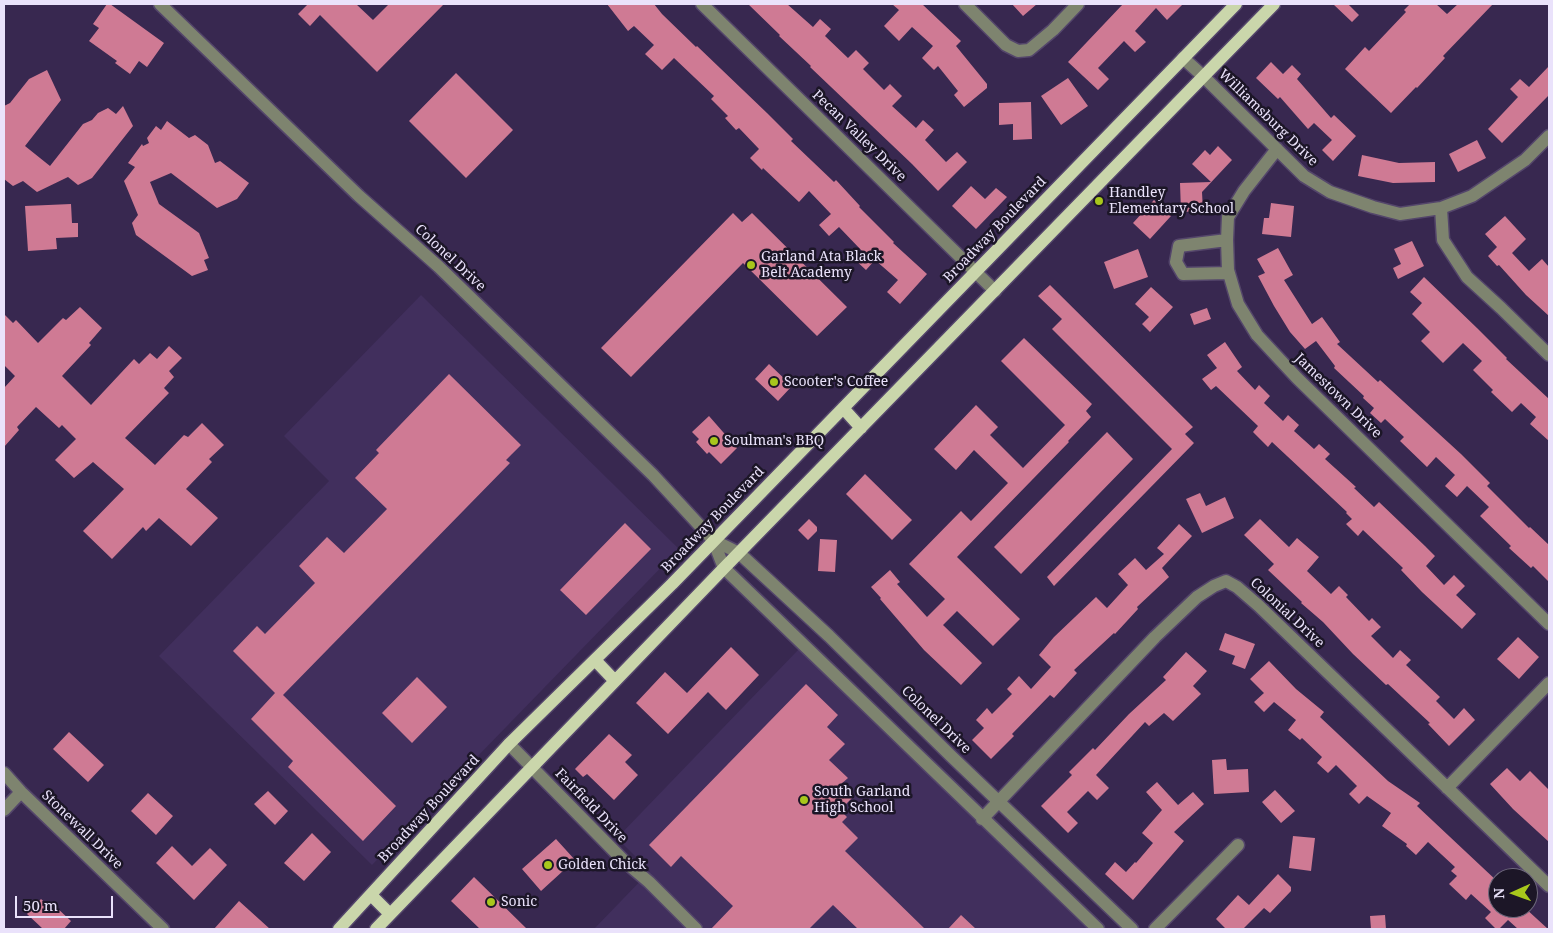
<!DOCTYPE html>
<style>
body{margin:0}
#map{position:relative;width:1553px;height:933px;overflow:hidden;background:#382850;font-family:"Noto Serif",serif}
canvas{display:block}
.frame{position:absolute;inset:0;border:5px solid #eae2fb;pointer-events:none}
.north{position:absolute;left:1488px;top:868px;width:50px;height:50px;box-sizing:border-box;background:#1c1627;border:1px solid #6e687c;border-radius:50%;rotate:268deg;font-size:14px;font-weight:700;line-height:20px;text-align:center;color:#eae2fb}
.north::after{content:'';display:block;margin:auto;width:18px;height:22px;background:#a8c71c;clip-path:polygon(50% 0,100% 100%,50% 72%,0 100%)}
.scale{position:absolute;left:15px;top:896px;width:98px;height:22px;box-sizing:border-box;border:2px solid #eae2fb;border-top:0;padding-left:6px;font-size:15px;line-height:18px;white-space:nowrap;color:#eae2fb;-webkit-text-stroke:4px #1c1627;paint-order:stroke}
</style>
<div id="map">
<canvas width="1553" height="933"></canvas>
<div class="frame"></div>
<div class="north">N</div>
<div class="scale">50 m</div>
</div>
<script>
const ctx = document.querySelector('canvas').getContext('2d');
ctx.lineJoin = 'round';
function fillPath(path, color) {
  ctx.fillStyle = color;
  ctx.fill(path, 'evenodd');
}
function poly(rows) {
  const path = new Path2D();
  for (const r of rows) {
    path.moveTo(r[0], r[1]);
    for (let i = 2; i < r.length; i += 2) path.lineTo(r[i], r[i + 1]);
  }
  return path;
}
function trace(path, color, width, dash) {
  ctx.strokeStyle = color;
  ctx.lineWidth = width;
  ctx.lineCap = dash ? 'butt' : 'round';
  ctx.setLineDash(dash || []);
  ctx.stroke(path);
}
function label(font, color, halo, rows, align = 'center') {
  ctx.font = font + ' "Noto Serif",serif';
  ctx.lineWidth = 5;
  ctx.setLineDash([]);
  ctx.textBaseline = 'middle';
  ctx.strokeStyle = halo;
  ctx.fillStyle = color;
  for (const [text, x, y, turn = 0] of rows) {
    ctx.save();
    ctx.translate(x, y);
    ctx.rotate((+turn || 0) * Math.PI / 180);
    ctx.textAlign = isNaN(turn) ? turn : align;
    if (halo) ctx.strokeText(text, 0, 0);
    ctx.fillText(text, 0, 0);
    ctx.restore();
  }
}
const built = poly([
 [421,295,679,549,372,865,159,656,329,481,284,436],
 [799,649,1088,929,594,929,650,871,617,838]
]);
const building = poly([
 [107,4,110,4,164,43,147,67,139,61,130,74,115,63,117,61,89,41,99,28,93,24],
 [308,4,356,4,373,20,389,4,444,4,377,72,320,15,310,26,298,14],
 [607,4,654,4,662,14,696,47,697,46,767,113,793,139,791,141,834,182,836,180,860,206,859,207,894,242,893,243,927,274,900,304,887,292,898,280,875,260,866,270,854,259,862,251,839,227,829,236,819,225,831,214,809,191,799,202,763,168,762,170,750,158,759,149,739,128,736,130,725,118,728,116,711,99,714,96,674,58,662,70,645,54,654,45,634,26,628,31],
 [748,4,787,4,813,27,820,19,831,29,825,36,848,58,856,50,869,63,863,69,884,90,890,84,902,96,892,106,916,128,923,120,934,130,925,140,946,162,957,152,967,162,938,191,912,164,810,67,811,66,779,36,780,35],
 [892,4,922,4,961,41,956,46,987,84,987,88,964,107,954,95,958,91,938,66,934,70,922,58,933,46,912,27,899,41,884,26,899,10],
 [1012,4,1037,4,1023,16],
 [1123,4,1183,4,1167,20,1156,8,1135,31,1146,42,1135,52,1124,41,1098,68,1109,79,1098,90,1068,62],
 [1333,4,1348,4,1359,15,1352,22],
 [1410,4,1436,4,1447,14,1458,4,1493,4,1443,56,1445,58,1417,88,1416,87,1391,113,1345,69,1365,47,1369,51,1406,12,1404,10],
 [1271,62,1283,74,1292,65,1301,74,1297,79,1331,118,1334,115,1356,136,1333,161,1322,150,1332,140,1314,123,1308,129,1280,97,1278,99,1256,78],
 [1549,66,1549,95,1502,143,1488,129,1518,97,1510,89,1520,79,1529,87],
 [47,70,61,100,25,146,50,166,83,124,92,120,98,113,108,108,116,114,123,106,133,126,92,178,78,185,68,177,37,192,23,181,13,186,4,179,4,106,10,103,29,79],
 [456,73,513,130,466,178,409,121],
 [1068,78,1088,106,1061,125,1041,96],
 [1031,102,1032,139,1013,140,1013,124,999,125,999,103],
 [167,121,189,138,195,135,208,145,215,163,220,161,249,183,237,199,217,208,171,173,150,182,159,204,199,233,209,258,204,260,208,270,192,276,136,235,132,223,138,215,124,181,135,167,128,163,142,144,143,146,149,143,147,138,156,126,161,130],
 [1477,140,1486,158,1458,172,1449,154],
 [1218,146,1232,160,1202,192,1203,211,1181,212,1180,183,1211,182,1192,164,1205,150,1210,155],
 [1362,155,1399,163,1435,162,1435,182,1393,183,1358,176],
 [971,186,985,199,996,188,1007,197,976,229,952,206],
 [1154,200,1171,216,1150,239,1133,223],
 [1271,203,1294,206,1291,237,1262,234,1264,218,1269,218],
 [71,204,72,223,78,223,78,237,56,238,57,249,28,251,25,206],
 [733,213,742,222,752,213,847,307,817,336,743,263,631,377,601,348],
 [1505,216,1526,239,1512,253,1529,271,1542,259,1549,267,1549,316,1526,295,1499,265,1497,266,1488,256,1497,247,1485,234],
 [1412,241,1424,266,1398,279,1393,268,1401,264,1394,249],
 [1278,248,1293,275,1284,280,1312,324,1322,317,1340,342,1337,344,1378,382,1380,380,1461,454,1490,483,1487,486,1529,528,1530,527,1549,545,1549,582,1533,566,1531,568,1509,548,1511,546,1480,516,1489,507,1467,486,1457,497,1445,486,1455,475,1436,457,1427,467,1400,441,1404,437,1385,419,1381,423,1370,413,1374,408,1363,398,1364,396,1334,368,1335,366,1316,341,1305,349,1290,332,1274,306,1258,276,1265,273,1257,259],
 [1138,249,1148,277,1114,289,1104,262],
 [1424,277,1477,328,1507,358,1506,359,1549,399,1549,441,1530,424,1536,417,1521,403,1512,412,1491,392,1493,390,1473,370,1482,361,1463,343,1443,363,1421,341,1430,332,1412,314,1422,303,1410,292],
 [1050,285,1193,427,1185,434,1194,443,1054,586,1047,577,1172,449,1052,329,1062,319,1038,296],
 [1151,287,1173,307,1150,332,1142,324,1149,317,1135,304],
 [80,307,102,328,89,343,91,345,62,376,91,405,134,359,139,364,150,353,157,359,169,346,182,358,169,371,174,377,164,388,169,393,125,438,155,465,184,435,188,437,202,423,224,445,209,459,212,462,186,489,218,518,191,546,159,518,146,531,143,527,112,559,83,531,124,489,93,462,74,478,55,460,76,439,62,425,59,428,36,407,17,427,19,430,4,447,4,388,15,376,4,365,4,314,13,323,16,320,38,343,63,318,66,320],
 [1207,308,1211,319,1194,325,1190,314],
 [1024,338,1092,404,1086,411,1091,417,1068,441,1069,442,957,557,1020,619,993,646,957,611,943,625,982,663,961,685,924,650,880,599,881,598,871,587,890,570,900,582,897,584,927,617,945,599,909,564,961,511,971,521,1008,483,974,450,956,470,934,449,976,405,998,427,990,435,1023,468,1065,425,1001,361],
 [1225,342,1242,367,1237,371,1255,390,1259,385,1270,396,1264,403,1283,421,1288,415,1299,425,1294,431,1314,449,1319,444,1330,454,1325,459,1356,487,1354,488,1374,507,1379,502,1425,546,1435,556,1426,566,1444,585,1454,575,1465,586,1456,595,1476,614,1462,629,1422,592,1401,570,1403,568,1363,530,1358,536,1346,524,1352,519,1346,513,1347,512,1272,442,1268,447,1253,432,1258,426,1216,386,1211,390,1202,379,1217,368,1207,355],
 [769,364,792,386,778,401,755,379],
 [449,374,521,445,506,460,510,463,283,695,396,806,363,841,288,767,293,761,251,719,275,693,233,651,257,626,265,634,315,583,299,566,327,537,344,553,387,509,355,478,379,453,376,450],
 [709,416,737,448,721,464,709,452,707,454,696,442,699,439,692,432],
 [1107,432,1133,459,1021,574,994,547],
 [865,474,912,520,892,540,846,494],
 [1200,493,1206,506,1225,497,1234,518,1202,533,1186,499],
 [809,519,817,527,817,531,808,540,798,530],
 [1260,519,1289,547,1297,538,1319,557,1307,571,1331,594,1339,586,1348,595,1346,597,1369,621,1372,618,1381,627,1371,636,1393,658,1400,650,1411,660,1406,665,1440,697,1436,701,1454,719,1464,708,1475,720,1449,746,1428,724,1430,723,1388,684,1386,685,1353,654,1323,622,1301,603,1302,602,1268,570,1274,564,1244,535],
 [625,523,651,549,586,615,560,590],
 [1179,524,1192,536,1162,568,1169,577,1137,607,1138,609,1115,634,1114,633,1074,670,1077,673,1054,698,1050,695,1012,734,1014,736,991,759,972,740,984,728,976,720,987,708,992,714,1012,694,1007,689,1019,676,1031,689,1051,667,1039,655,1054,637,1096,597,1107,608,1128,585,1118,574,1135,558,1146,570,1164,554,1157,548],
 [820,539,837,540,835,572,818,571],
 [1225,633,1255,644,1245,669,1232,664,1235,656,1219,650],
 [1518,637,1539,657,1519,679,1497,659],
 [731,647,759,675,726,710,708,692,668,734,636,703,665,672,687,693],
 [1186,652,1207,671,1193,686,1201,694,1173,721,1164,713,1149,726,1145,722,1096,775,1109,788,1097,800,1088,791,1067,812,1078,823,1068,833,1041,806,1072,775,1069,772,1093,748,1095,750,1129,714,1166,680,1163,677],
 [1269,661,1296,689,1324,712,1320,717,1388,781,1420,803,1417,806,1498,882,1498,908,1525,908,1548,929,1518,929,1508,920,1499,929,1496,929,1485,918,1491,912,1471,894,1466,900,1449,884,1457,876,1451,871,1455,867,1428,842,1416,855,1406,846,1407,844,1382,826,1391,813,1367,796,1359,804,1349,794,1357,786,1336,765,1328,773,1317,763,1322,757,1302,738,1300,740,1288,730,1296,720,1274,702,1264,712,1254,702,1264,693,1250,679],
 [417,677,447,707,412,743,382,713],
 [806,684,838,715,827,727,845,744,829,760,848,778,840,785,853,797,840,810,847,817,842,822,858,838,845,851,925,929,858,929,833,905,809,929,711,929,733,906,681,856,671,867,649,845],
 [69,732,104,765,88,782,53,749],
 [609,734,632,755,625,762,638,775,614,800,587,774,583,777,575,769],
 [1226,759,1227,770,1248,769,1249,792,1214,794,1212,760],
 [1507,768,1520,781,1530,771,1549,790,1549,842,1513,809,1490,784],
 [1157,782,1178,805,1193,792,1204,804,1174,832,1184,841,1133,900,1105,874,1115,862,1126,872,1135,862,1136,863,1153,843,1142,833,1162,810,1146,792],
 [1275,790,1295,811,1281,823,1262,802],
 [268,791,288,811,275,825,254,804],
 [148,793,173,816,156,835,131,811],
 [312,833,331,852,304,881,284,863],
 [1293,836,1315,838,1311,871,1289,868],
 [556,839,575,860,541,891,522,869],
 [172,846,192,866,210,848,227,865,194,900,156,863],
 [1278,874,1291,887,1291,891,1270,913,1264,908,1243,929,1226,929,1216,919,1238,895,1249,905],
 [474,877,527,929,480,929,451,901],
 [41,899,53,910,56,907,71,921,64,929,43,929,27,914],
 [239,901,270,929,214,929],
 [961,915,976,929,948,929],
 [1385,915,1386,929,1371,929,1370,916]
]);
const minor = poly([
 [160,4,359,196,439,267,653,475,713,540,724,568,1098,929],
 [702,4,995,291],
 [965,4,1006,45,1018,51,1029,50,1053,30,1078,4],
 [1183,58,1203,76,1304,176,1330,192,1373,207,1400,214,1441,208,1472,196,1525,160,1549,136],
 [1277,149,1244,191,1228,217,1227,240,1228,270,1238,304,1257,335,1297,378,1549,624],
 [1441,208,1443,240,1467,277,1501,308,1549,355],
 [1227,240,1179,246,1176,262,1183,274,1229,273],
 [713,540,739,553,777,588,829,636,951,756,1132,929],
 [509,744,623,860,649,882,696,929],
 [4,773,21,792,163,929],
 [1447,788,1549,683],
 [4,810,21,792],
 [982,819,1155,637,1197,597,1214,586,1226,581,1237,587,1259,606,1549,886],
 [1155,929,1238,845]
]);
const major = poly([
 [843,408,861,428],
 [595,660,615,681],
 [371,895,390,914],
 [339,929,509,744,672,584,1236,4],
 [376,929,724,568,1274,4]
]);
const markers = [
 [1099,201,5,"#a8c71c"],
 [751,265,5,"#a8c71c"],
 [774,382,5,"#a8c71c"],
 [714,441,5,"#a8c71c"],
 [804,800,5,"#a8c71c"],
 [548,865,5,"#a8c71c"],
 [491,902,5,"#a8c71c"]
];
const streetNames = [
 ["Williamsburg Drive",1268,118,44],
 ["Pecan Valley Drive",859,136,44],
 ["Broadway Boulevard",995,230,-46],
 ["Colonel Drive",450,258,43],
 ["Jamestown Drive",1338,396,44],
 ["Broadway Boulevard",713,520,-46],
 ["Colonial Drive",1287,613,43],
 ["Colonel Drive",936,720,44],
 ["Fairfield Drive",591,806,46],
 ["Broadway Boulevard",429,809,-47],
 ["Stonewall Drive",82,830,44]
];
const poiNames = [
 ["Handley",1109,193],
 ["Elementary School",1109,209],
 ["Garland Ata Black",761,257],
 ["Belt Academy",761,273],
 ["Scooter's Coffee",784,382],
 ["Soulman's BBQ",724,441],
 ["South Garland",814,792],
 ["High School",814,808],
 ["Golden Chick",558,865],
 ["Sonic",501,902]
];
fillPath(built, '#412f5d');
fillPath(building, '#cf7a94');
trace(minor, '#54466b', 15);
trace(major, '#54466b', 15);
trace(minor, '#7e846f', 12);
trace(major, '#cad6ab', 12);
for (const [x, y, r, color] of markers) {
  const dot = new Path2D();
  dot.arc(x, y, r, 0, 2 * Math.PI);
  ctx.fillStyle = color;
  ctx.fill(dot);
  trace(dot, '#1c1627', 2);
}
label('14px', '#eae2fb', '#1c1627', streetNames);
label('14px', '#eae2fb', '#1c1627', poiNames, 'left');
</script>
